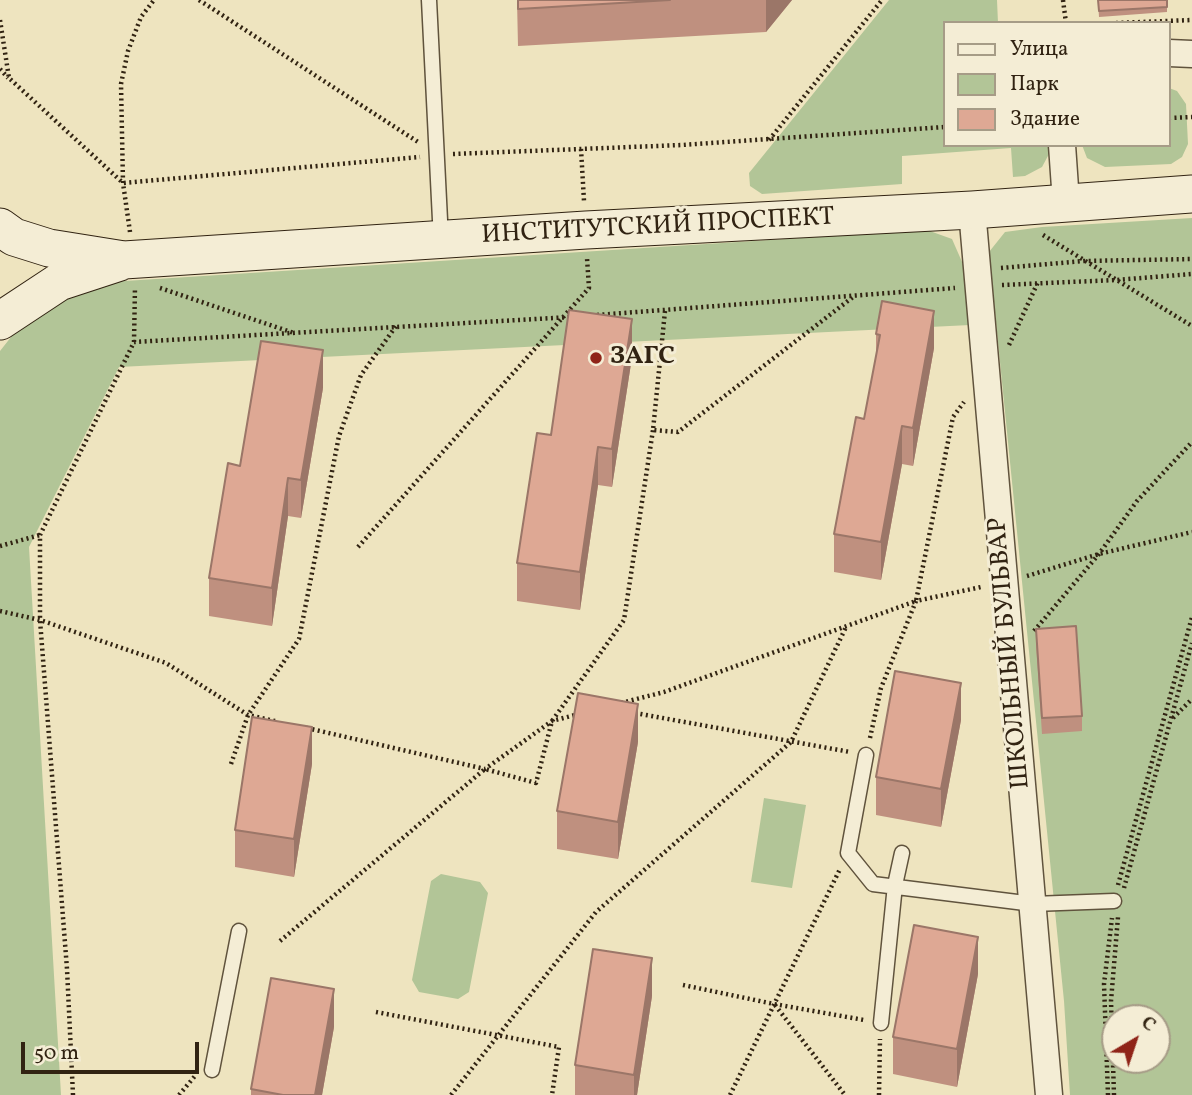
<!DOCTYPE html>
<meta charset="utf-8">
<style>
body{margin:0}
#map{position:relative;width:1192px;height:1095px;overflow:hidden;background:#eee4bf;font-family:Vollkorn,serif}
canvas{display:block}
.legend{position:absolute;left:943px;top:21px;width:228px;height:126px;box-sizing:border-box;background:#f4edd5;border:2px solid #a69c87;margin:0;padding:9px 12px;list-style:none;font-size:21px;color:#312312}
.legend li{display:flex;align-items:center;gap:14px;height:35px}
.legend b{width:35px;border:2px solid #a69c87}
.north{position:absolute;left:1101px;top:1004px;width:70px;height:70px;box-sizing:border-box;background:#f4edd5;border:2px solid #a69c87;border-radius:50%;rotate:39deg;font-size:19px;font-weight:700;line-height:28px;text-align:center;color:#312312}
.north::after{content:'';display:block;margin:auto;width:24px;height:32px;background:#8f2418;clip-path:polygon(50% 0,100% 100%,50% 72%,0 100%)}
.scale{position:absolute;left:21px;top:1042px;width:178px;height:32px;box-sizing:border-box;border:4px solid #312312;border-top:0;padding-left:9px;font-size:21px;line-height:24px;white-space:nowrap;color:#312312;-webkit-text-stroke:5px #f4edd5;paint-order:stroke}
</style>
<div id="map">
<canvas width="1192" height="1095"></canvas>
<ul class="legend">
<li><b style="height:9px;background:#f4edd5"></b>Улица</li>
<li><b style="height:19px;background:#b2c597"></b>Парк</li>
<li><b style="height:19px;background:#dea894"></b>Здание</li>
</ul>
<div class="north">С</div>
<div class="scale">50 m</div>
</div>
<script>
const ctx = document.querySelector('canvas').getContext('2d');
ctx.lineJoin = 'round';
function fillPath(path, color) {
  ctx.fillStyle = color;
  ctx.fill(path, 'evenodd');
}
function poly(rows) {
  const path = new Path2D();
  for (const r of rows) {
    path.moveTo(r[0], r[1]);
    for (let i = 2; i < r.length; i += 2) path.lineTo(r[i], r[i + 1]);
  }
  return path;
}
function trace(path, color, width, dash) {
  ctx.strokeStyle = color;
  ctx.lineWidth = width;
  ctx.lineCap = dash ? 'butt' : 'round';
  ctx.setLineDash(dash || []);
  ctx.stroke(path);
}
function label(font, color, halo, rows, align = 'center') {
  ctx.font = font + ' Vollkorn,serif';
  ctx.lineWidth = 6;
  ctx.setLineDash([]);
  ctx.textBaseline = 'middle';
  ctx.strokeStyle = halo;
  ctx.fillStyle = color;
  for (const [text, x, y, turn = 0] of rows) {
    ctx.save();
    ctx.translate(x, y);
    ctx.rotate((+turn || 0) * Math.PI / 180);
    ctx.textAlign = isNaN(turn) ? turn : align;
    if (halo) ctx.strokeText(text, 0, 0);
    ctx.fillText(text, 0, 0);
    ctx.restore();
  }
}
const green = poly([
 [889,0,997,0,998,23,945,23,945,145,1048,145,1049,154,1042,167,1025,176,1013,177,1011,148,902,156,902,184,762,194,750,186,749,173],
 [1169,88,1177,91,1186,104,1188,144,1182,157,1171,164,1105,167,1087,158,1082,145,1169,145],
 [1192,218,1192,1095,1070,1095,1064,1001,989,252,1005,232,1042,227],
 [1115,1018,1157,1018,1157,1060,1115,1060],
 [927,230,952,239,966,271,970,325,119,367,29,547,61,1095,0,1095,0,351,19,327,52,298,93,283],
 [764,798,806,805,792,888,751,882],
 [441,874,480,882,488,893,469,992,458,999,419,992,412,980,431,881]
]);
const path = poly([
 [199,0,418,142],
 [1063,0,1066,23],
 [0,20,9,78,123,183,420,157],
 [1116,23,1192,20],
 [0,69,8,78],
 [1169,118,1192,117],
 [769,140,882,0],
 [581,149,584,201],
 [453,154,682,145,945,127],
 [130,232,123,183,121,84,128,51,141,17,154,0],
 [1043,235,1192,326],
 [1001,268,1084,261,1192,259],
 [1002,285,1116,280,1192,274],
 [160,288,294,333],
 [665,311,653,430,678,432,853,297],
 [597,315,955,288],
 [134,342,135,287],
 [1009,345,1038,282],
 [0,546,40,535],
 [358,547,589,288,587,258],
 [1027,576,1099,554,1192,532],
 [0,611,40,620,166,663,248,715,275,721],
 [1034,631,1099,554,1137,501,1192,442],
 [621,703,664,692,916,601,953,417,964,402],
 [635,713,850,752],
 [1173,718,1192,699],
 [307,728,485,769,552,721,579,714],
 [870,738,881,688,916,601,981,587],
 [231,764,248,715,299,639,339,436,361,375,396,326],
 [1118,885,1192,617],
 [1124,888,1192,643],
 [280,941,485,769,536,783,552,721,624,620,653,430],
 [683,985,774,1004,864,1020],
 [775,1005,845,1095],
 [376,1012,559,1047,552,1095],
 [73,1095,67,969,40,620,40,535,134,342,571,317],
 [179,1095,195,1076],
 [451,1095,596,912,791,742,846,627],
 [730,1095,840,869],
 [879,1095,880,1039],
 [1108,1095,1104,984,1112,918],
 [1114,1095,1111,1001,1118,917]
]);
const service = poly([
 [429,0,441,240],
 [866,755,848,853,873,884,1033,904,1114,901],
 [881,1023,895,885,902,853],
 [212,1070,239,931]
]);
const minor = poly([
 [1169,53,1192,54],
 [1062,145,1066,202],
 [972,210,1049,1095]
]);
const secondary = poly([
 [0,227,14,237,49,248,124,260,586,230,972,210,1192,194],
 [0,321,59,282,120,262]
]);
const wall = poly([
 [517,0,792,0,766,32,518,46],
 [1098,0,1167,0,1167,12,1099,17],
 [876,334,934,348,913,466,902,464,881,580,834,572,834,534,864,419,876,356],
 [632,357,612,487,598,485,580,610,517,601,517,563,551,435],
 [323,388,301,518,288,516,272,626,209,616,209,578],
 [1036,629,1082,716,1082,731,1042,734,1036,644],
 [961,720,941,827,876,815,876,777],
 [638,742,618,859,557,849,557,811],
 [312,764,294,877,235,867,235,830],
 [978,974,957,1087,893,1074,893,1037],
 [652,996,637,1095,575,1095,575,1065],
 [334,1027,322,1095,251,1095,251,1089]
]);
const shadedWall = poly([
 [766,0,792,0,766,32],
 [934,311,934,348,913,466,913,428],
 [632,319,632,357,612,487,612,449],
 [323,350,323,388,301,518,301,480],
 [902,426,902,464,881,580,881,542],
 [598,447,598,485,580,610,580,572],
 [288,478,288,516,272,626,272,588],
 [961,683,961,720,941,827,941,789],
 [638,704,638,742,618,859,618,822],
 [312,727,312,764,294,877,294,839],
 [978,937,978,974,957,1087,957,1049],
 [652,958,652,996,637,1095,634,1095,634,1075],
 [334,989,334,1027,322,1095,315,1095]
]);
const building = poly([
 [518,0,670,0,518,9,518,0],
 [1098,0,1167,0,1167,7,1099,11,1098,0],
 [882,301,934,311,913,428,902,426,881,542,834,534,856,417,864,419,880,335,876,334,882,301],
 [569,310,632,319,612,449,598,447,580,572,517,563,537,433,551,435,569,310],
 [261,341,323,350,301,480,288,478,272,588,209,578,228,463,240,466,261,341],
 [1076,626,1082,716,1042,718,1036,629,1076,626],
 [895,671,961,683,941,789,876,777,895,671],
 [578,693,638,704,618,822,557,811,578,693],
 [252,717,312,727,294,839,235,830,252,717],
 [914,925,978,937,957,1049,893,1037,914,925],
 [593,949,652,958,634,1075,575,1065,593,949],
 [271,978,334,989,315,1095,283,1095,251,1089,271,978]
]);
const markers = [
 [596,358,7,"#8f2418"]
];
const streetNames = [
 ["ИНСТИТУТСКИЙ ПРОСПЕКТ",658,228,-3],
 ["ШКОЛЬНЫЙ БУЛЬВАР",1011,653,-95]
];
const poiNames = [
 ["ЗАГС",610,358]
];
fillPath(green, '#b2c597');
trace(service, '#60533d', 17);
trace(minor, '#60533d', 29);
trace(secondary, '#312312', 39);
trace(path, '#312312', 4.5, [2, 3.5]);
trace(service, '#f4edd5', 14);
trace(minor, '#f4edd5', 26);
trace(secondary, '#f4edd5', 37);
fillPath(wall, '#bf907f');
fillPath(shadedWall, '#9b7668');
fillPath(building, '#dea894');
trace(building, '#9b7668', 2);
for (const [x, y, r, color] of markers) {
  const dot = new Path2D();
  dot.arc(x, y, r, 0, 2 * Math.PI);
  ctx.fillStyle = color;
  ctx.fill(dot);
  trace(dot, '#f4edd5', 2.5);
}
label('26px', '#312312', '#f4edd5', streetNames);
label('bold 26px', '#312312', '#f4edd5', poiNames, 'left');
</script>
